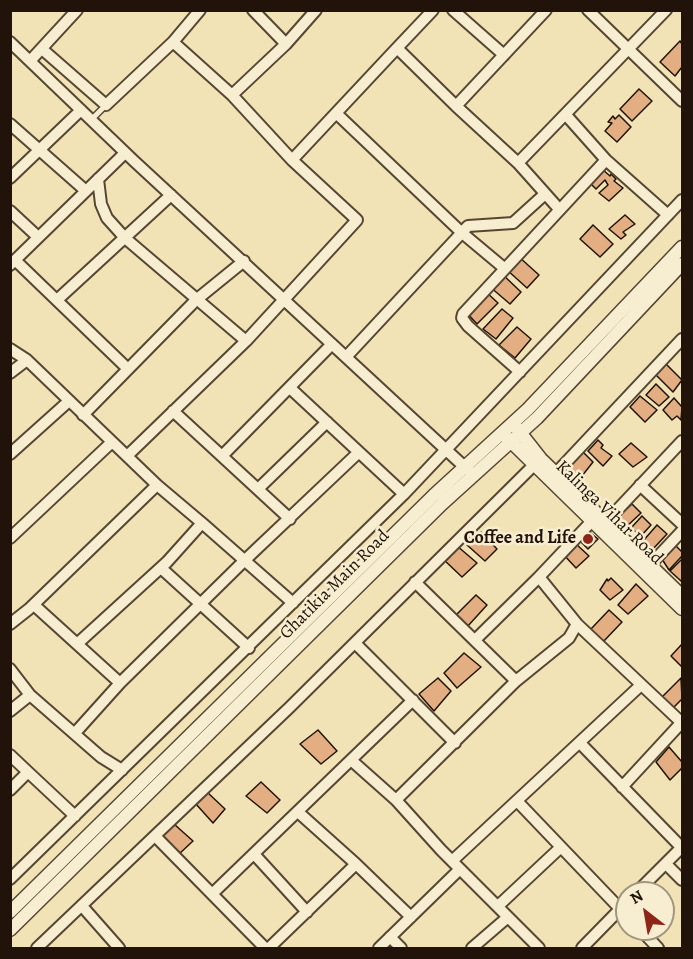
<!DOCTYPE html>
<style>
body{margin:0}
#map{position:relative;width:693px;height:959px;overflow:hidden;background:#f2e3b6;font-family:Alegreya,serif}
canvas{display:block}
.frame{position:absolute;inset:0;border:12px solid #211309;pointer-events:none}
.north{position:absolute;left:615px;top:881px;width:60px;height:60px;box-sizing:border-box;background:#f7edd0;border:2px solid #a19680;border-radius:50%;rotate:329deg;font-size:16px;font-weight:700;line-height:24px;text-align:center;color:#211309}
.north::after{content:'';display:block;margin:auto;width:21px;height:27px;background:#8f2418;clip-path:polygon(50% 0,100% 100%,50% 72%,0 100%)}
</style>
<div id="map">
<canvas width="693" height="959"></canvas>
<div class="frame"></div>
<div class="north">N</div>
</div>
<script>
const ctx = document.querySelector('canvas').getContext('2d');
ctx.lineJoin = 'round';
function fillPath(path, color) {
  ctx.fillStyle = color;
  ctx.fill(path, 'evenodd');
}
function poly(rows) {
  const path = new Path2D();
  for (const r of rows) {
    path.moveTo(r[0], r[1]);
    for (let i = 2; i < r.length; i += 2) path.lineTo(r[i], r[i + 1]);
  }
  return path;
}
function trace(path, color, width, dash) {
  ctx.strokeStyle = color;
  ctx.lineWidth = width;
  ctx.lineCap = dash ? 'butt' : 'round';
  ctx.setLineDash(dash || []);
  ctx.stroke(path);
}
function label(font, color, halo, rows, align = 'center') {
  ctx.font = font + ' Alegreya,serif';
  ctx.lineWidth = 5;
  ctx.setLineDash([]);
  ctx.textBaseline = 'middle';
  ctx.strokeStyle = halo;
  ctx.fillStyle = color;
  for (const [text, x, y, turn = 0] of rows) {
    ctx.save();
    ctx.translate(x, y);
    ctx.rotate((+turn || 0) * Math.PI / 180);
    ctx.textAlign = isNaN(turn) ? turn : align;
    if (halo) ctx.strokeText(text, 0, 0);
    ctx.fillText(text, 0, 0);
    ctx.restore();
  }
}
const building = poly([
 [680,41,682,44,682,67,675,76,660,62,680,41],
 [639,89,652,101,632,121,620,109,639,89],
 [619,115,631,127,617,142,605,131,612,123,608,122,613,116,615,119,619,115],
 [602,169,610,176,611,174,616,179,614,181,623,188,609,201,599,193,608,185,605,180,596,189,590,183,602,169],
 [625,215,635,224,623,232,626,235,621,239,609,229,625,215],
 [593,225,613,244,600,257,580,239,593,225],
 [518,256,539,275,527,288,506,269,518,256],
 [501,273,521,292,510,304,489,286,501,273],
 [485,291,498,303,477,324,466,312,485,291],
 [502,309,513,318,496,339,483,329,502,309],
 [517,327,531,339,515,358,499,345,517,327],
 [666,364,682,380,673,392,656,375,666,364],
 [656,384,669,397,659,406,646,395,656,384],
 [640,396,657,410,645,422,630,407,640,396],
 [674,398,682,407,681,420,677,416,672,420,663,410,674,398],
 [598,440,603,445,601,448,612,456,603,466,588,451,598,440],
 [631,443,647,457,633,467,619,454,631,443],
 [582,451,593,462,578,481,567,469,582,451],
 [632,504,641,513,625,528,617,518,632,504],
 [642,516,651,525,641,536,631,528,642,516],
 [657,525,667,534,652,550,643,541,657,525],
 [587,530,598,539,588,549,579,540,587,530],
 [481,532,497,549,485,561,467,545,481,532],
 [575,543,589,556,576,568,563,554,575,543],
 [674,544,682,552,682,556,669,570,662,559,674,544],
 [456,545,477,563,462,577,443,559,456,545],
 [682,559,682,579,681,581,670,571,682,559],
 [611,578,623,590,610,600,600,590,607,579,608,581,611,578],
 [636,584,648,596,628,614,618,605,636,584],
 [476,595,487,605,467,627,456,615,476,595],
 [609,610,622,622,603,642,590,630,609,610],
 [682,644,682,667,671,656,682,644],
 [464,653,481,667,457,688,444,673,464,653],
 [438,678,451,691,434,711,419,694,438,678],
 [681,678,682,699,672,709,661,698,681,678],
 [318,730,337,751,321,764,300,744,318,730],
 [669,747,682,762,682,768,670,780,656,762,669,747],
 [261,782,280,800,267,813,246,796,261,782],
 [207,792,225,809,213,823,195,803,207,792],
 [174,824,193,841,178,855,160,837,174,824]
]);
const service = poly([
 [92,119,106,105]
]);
const minor = poly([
 [433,10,397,48,456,106],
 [453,10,504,55],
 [546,10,456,106,518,163,559,209],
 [588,10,682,101],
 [10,42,134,161,469,471],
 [286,44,316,10],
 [42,49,106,105,173,42,200,10],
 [30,61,77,10],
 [232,95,286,44,253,10],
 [337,114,461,232,504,268],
 [566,115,606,160,668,215],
 [10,124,86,191],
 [292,160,397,48],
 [518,163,666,10],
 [10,178,81,110],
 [98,179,101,204,107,218,125,238,246,341],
 [10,211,38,237],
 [15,260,128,369],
 [10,265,125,153],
 [57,300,171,195],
 [10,349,27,360,157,485,29,609,10,624],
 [346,357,468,226,513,223,545,194],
 [520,372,468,326,462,318,463,314,606,160],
 [10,373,27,360],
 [290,388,404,494],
 [173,411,290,519],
 [83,415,196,300,244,261],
 [10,454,69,401],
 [127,456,246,341,357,220,292,160,232,95,173,42],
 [222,456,332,344],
 [556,473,682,339],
 [640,485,682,524],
 [258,489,327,422],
 [592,521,539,577,577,624,682,723],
 [606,522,682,441],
 [202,523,293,603],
 [10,538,112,442],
 [650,565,682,531],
 [161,568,249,648],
 [415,582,516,681],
 [34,605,120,683],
 [475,640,539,577],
 [355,643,455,743],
 [77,644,167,562,202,523,157,485],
 [10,669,30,695,101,757,122,770],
 [10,711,30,695],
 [75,733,120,683,245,560,359,452],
 [580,743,682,848],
 [10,755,28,772,10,790],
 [351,760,396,800],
 [28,772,75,816],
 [622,787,682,722],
 [517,801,627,916],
 [155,836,265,948],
 [254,854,307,912],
 [452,861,641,685],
 [356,864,411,917],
 [666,864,682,880],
 [10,879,404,494,682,200],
 [636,893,682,847],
 [212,894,413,700],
 [82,906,119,948],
 [498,906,561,847],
 [640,929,658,948],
 [390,937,401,948],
 [37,948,290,707,540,459],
 [269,948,356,864,298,812],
 [379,948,460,869],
 [472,948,508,917],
 [539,948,441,850,396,800,516,681,569,638,577,624],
 [582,948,627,902]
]);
const tertiary = poly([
 [515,426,541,459,682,596],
 [505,436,682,609],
 [10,912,434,495,528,409,682,247],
 [10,930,442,504,537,418,682,264]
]);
const markers = [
 [588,539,6,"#8f2418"]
];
const streetNames = [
 ["Kalinga Vihar Road",609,513,44],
 ["Ghatikia Main Road",335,585,-45]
];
const poiNames = [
 ["Coffee and Life",576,539]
];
fillPath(building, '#e2ae82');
trace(building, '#211309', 1.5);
trace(service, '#554734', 8);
trace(minor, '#554734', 14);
trace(tertiary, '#554734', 15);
trace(service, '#f7edd0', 5);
trace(minor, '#f7edd0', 10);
trace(tertiary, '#f7edd0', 12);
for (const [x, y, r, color] of markers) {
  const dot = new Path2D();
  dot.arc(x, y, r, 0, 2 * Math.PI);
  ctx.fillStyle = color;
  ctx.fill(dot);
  trace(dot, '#f7edd0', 2);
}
label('18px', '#211309', '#f7edd0', streetNames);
label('bold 18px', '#211309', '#f7edd0', poiNames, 'right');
</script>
